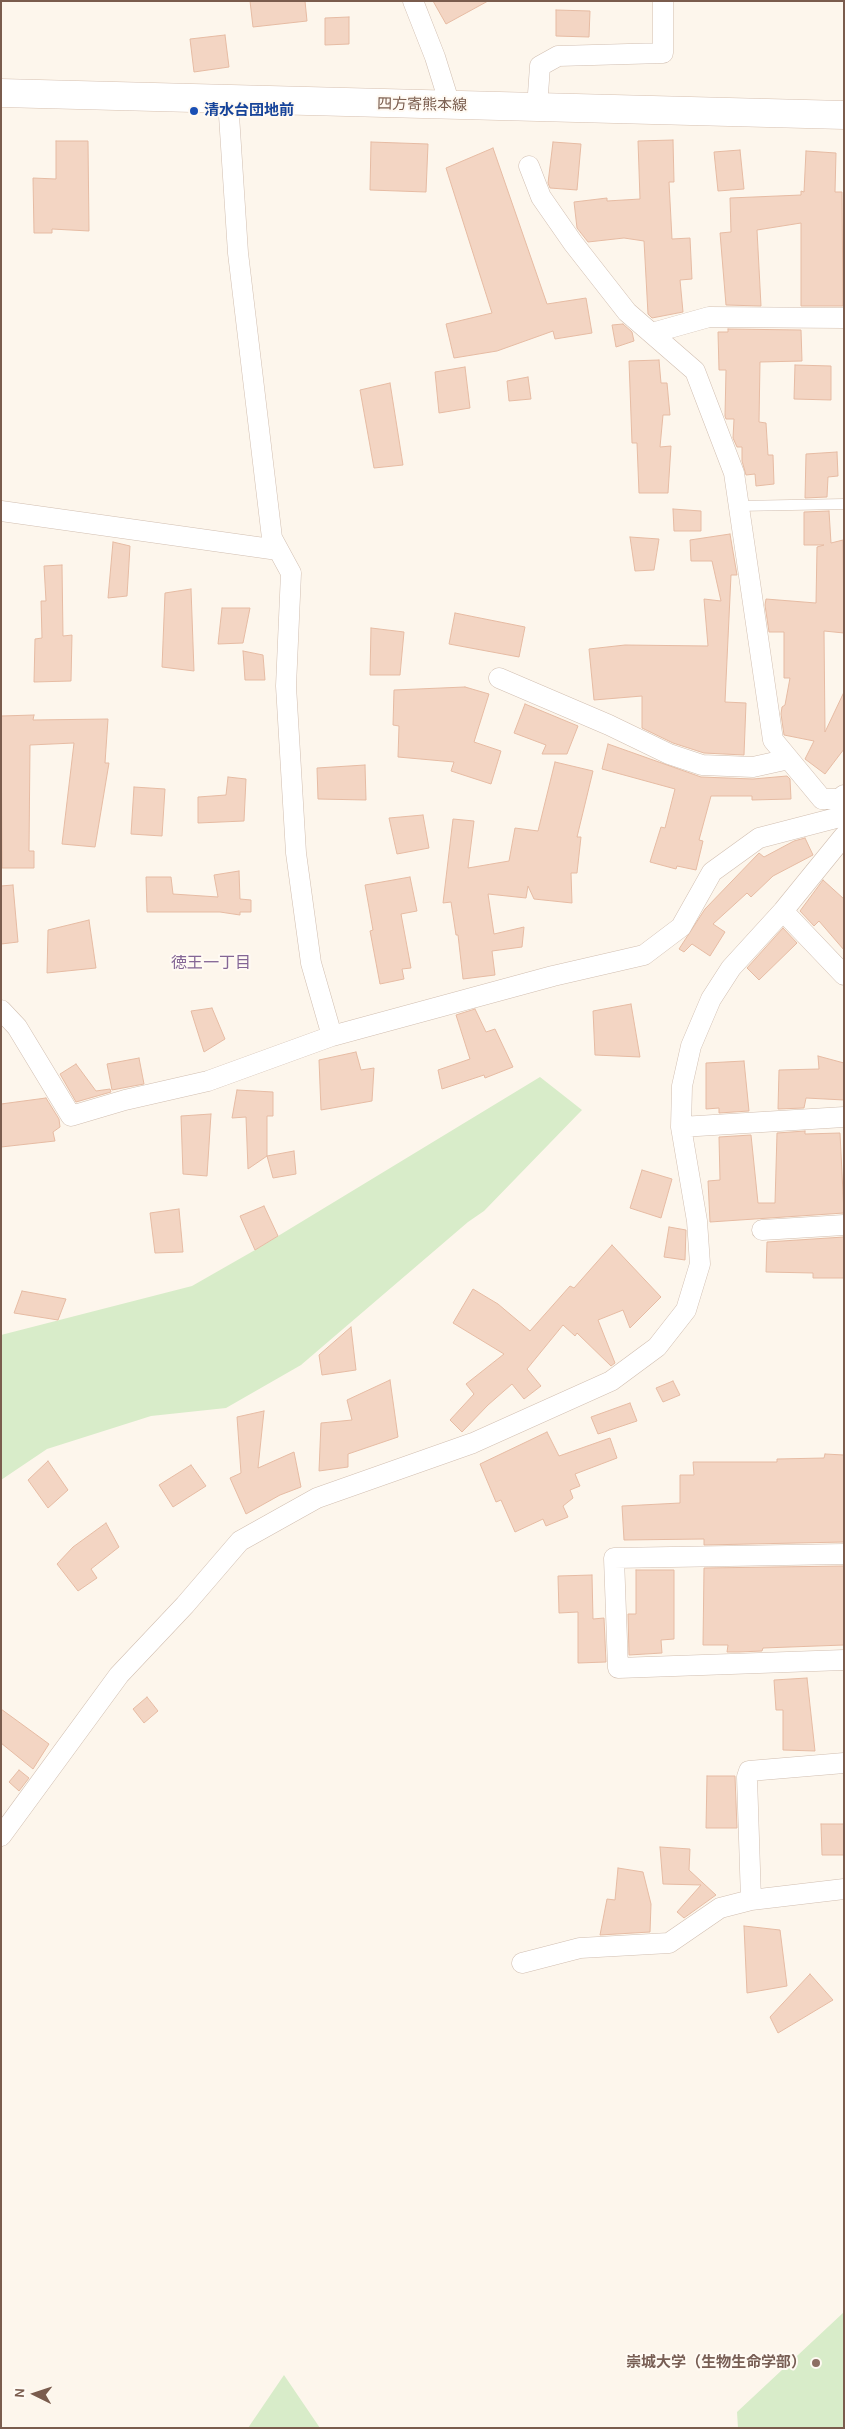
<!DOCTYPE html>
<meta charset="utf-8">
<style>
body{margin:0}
#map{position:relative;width:845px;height:2429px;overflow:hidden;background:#fdf6ec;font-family:Karla,sans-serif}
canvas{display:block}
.frame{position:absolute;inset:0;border:2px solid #7a5c4d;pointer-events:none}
.north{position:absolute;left:10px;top:2369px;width:50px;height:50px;-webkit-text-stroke:4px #fffaf3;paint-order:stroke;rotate:274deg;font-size:14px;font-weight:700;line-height:20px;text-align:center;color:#7a5c4d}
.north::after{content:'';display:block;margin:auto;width:18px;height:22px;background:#7a5c4d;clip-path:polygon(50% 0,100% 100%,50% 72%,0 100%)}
</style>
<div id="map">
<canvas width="845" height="2429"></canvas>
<div class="frame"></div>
<div class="north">N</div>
</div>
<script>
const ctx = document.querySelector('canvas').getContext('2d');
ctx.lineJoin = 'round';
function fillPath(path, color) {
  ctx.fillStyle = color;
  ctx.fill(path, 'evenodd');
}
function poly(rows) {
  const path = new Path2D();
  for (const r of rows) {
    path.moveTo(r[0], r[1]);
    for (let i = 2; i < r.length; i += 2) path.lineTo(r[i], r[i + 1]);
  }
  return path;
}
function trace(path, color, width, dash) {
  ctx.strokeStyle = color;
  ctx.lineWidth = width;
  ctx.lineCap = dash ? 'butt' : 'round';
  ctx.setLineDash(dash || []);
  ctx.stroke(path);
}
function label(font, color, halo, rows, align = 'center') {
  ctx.font = font + ' Karla,"Noto Sans JP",sans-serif';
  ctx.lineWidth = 4;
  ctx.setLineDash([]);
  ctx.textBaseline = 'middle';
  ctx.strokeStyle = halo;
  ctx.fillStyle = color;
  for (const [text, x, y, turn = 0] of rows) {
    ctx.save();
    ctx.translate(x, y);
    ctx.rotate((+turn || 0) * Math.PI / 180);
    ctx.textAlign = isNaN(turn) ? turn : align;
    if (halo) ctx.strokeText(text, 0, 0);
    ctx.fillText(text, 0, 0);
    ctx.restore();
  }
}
const green = poly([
 [540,1077,582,1110,484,1211,468,1222,301,1365,226,1408,151,1416,47,1449,1,1480,1,1335,192,1286,255,1250],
 [844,2312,844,2428,738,2428,737,2412],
 [284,2375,320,2428,248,2428]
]);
const building = poly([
 [250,1,305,1,307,21,253,27,250,1],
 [433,1,488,1,446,24,433,1],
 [556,10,590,11,589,37,556,36,556,10],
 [349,17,349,44,325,45,325,18,349,17],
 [225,35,229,67,194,72,190,39,225,35],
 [673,140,674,182,669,182,672,239,690,238,692,279,680,280,683,312,652,318,648,314,644,241,624,238,588,242,577,228,574,202,607,198,607,201,640,199,638,141,673,140],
 [56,141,88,141,89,231,52,229,52,233,34,233,33,178,56,179,56,141],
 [371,142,428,144,426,192,370,190,371,142],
 [553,142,581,144,577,190,550,188,548,183,553,142],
 [493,148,547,304,586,298,592,333,555,339,553,331,497,351,454,358,446,324,492,313,446,168,493,148],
 [740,150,744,189,718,191,714,152,740,150],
 [806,151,836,153,835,192,842,192,843,306,801,306,801,223,757,230,761,306,726,305,720,233,731,232,730,198,801,195,801,191,804,192,806,151],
 [623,324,632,332,634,341,616,347,612,325,623,324],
 [728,329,801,330,802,361,760,362,759,422,766,423,768,455,773,455,774,484,756,486,755,474,746,475,742,461,742,447,737,447,733,438,734,419,726,419,725,416,726,370,719,370,718,332,728,332,728,329],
 [659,360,661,383,667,383,670,415,663,415,660,447,671,446,668,493,639,493,637,443,632,443,629,361,659,360],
 [795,365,831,366,831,400,794,399,795,365],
 [465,367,470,408,439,413,435,372,465,367],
 [528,377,531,399,509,401,507,381,528,377],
 [390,383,403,465,374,468,360,390,390,383],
 [837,452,838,476,828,477,827,497,805,498,806,454,837,452],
 [673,509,701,511,701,531,674,531,673,509],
 [829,511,831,543,843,540,844,633,824,631,825,732,844,692,844,749,825,774,805,759,814,741,784,735,781,714,782,707,785,705,790,678,784,678,784,632,769,632,765,605,766,599,816,603,817,547,824,545,804,545,804,512,829,511],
 [730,534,737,575,731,575,725,702,746,703,744,755,704,753,673,743,642,728,642,696,594,700,589,649,625,645,708,646,704,599,721,601,712,561,691,561,690,540,730,534],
 [630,537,659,539,654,570,635,571,630,537],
 [113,542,130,546,127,596,108,598,113,542],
 [62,565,63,636,72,635,71,681,34,682,35,639,42,638,41,601,46,601,44,566,62,565],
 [191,589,194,671,162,667,165,593,191,589],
 [222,608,250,608,243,643,218,644,222,608],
 [455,613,525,627,519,657,449,644,455,613],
 [371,628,404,632,400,675,370,675,371,628],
 [243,651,263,655,265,680,245,680,243,651],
 [465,687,489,694,474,742,501,751,491,784,451,771,454,762,398,757,399,726,393,725,394,690,465,687],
 [525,704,578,726,567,754,542,754,546,745,514,733,525,704],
 [34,715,33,720,108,719,105,763,109,763,95,847,62,844,74,743,30,745,29,851,34,851,34,868,2,868,1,716,34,715],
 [608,744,701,777,753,779,787,776,790,779,791,799,752,800,752,796,711,796,699,840,703,841,696,870,677,866,676,869,650,862,661,827,665,828,675,789,602,769,608,744],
 [555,762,593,771,577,837,581,837,577,873,571,873,572,903,534,899,528,886,526,898,488,894,494,934,524,927,522,947,492,951,495,975,463,979,458,935,456,935,451,902,443,903,453,819,474,821,468,868,509,861,515,828,538,831,555,762],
 [365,765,366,800,318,799,317,768,365,765],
 [228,777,246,779,244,821,198,823,198,797,226,795,228,777],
 [134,787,165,789,162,836,131,834,134,787],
 [423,815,429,848,397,854,389,818,423,815],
 [805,838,813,855,773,876,751,897,747,893,713,924,725,932,710,956,692,944,684,952,679,949,705,909,759,853,764,857,794,841,805,838],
 [239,871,240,899,251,900,251,912,240,912,240,915,220,912,147,912,146,877,171,877,173,894,218,897,214,875,239,871],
 [410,877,417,911,401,914,411,968,402,969,404,979,380,984,370,931,373,930,365,885,410,877],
 [823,880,844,899,844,950,819,921,814,926,800,911,823,880],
 [13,885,18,942,1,944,1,886,13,885],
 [89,920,96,968,47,973,48,930,89,920],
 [783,928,797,943,759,980,747,968,783,928],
 [631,1004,640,1057,595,1055,593,1011,631,1004],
 [212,1008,225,1039,204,1052,191,1011,212,1008],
 [475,1009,486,1032,495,1029,513,1067,485,1078,484,1075,442,1089,438,1070,470,1059,456,1015,475,1009],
 [356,1052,361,1070,374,1068,372,1101,321,1110,319,1060,356,1052],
 [818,1056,844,1063,844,1100,806,1098,804,1108,778,1109,779,1070,819,1069,818,1056],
 [139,1058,144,1084,112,1090,107,1064,139,1058],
 [744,1061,749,1111,719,1113,719,1108,706,1109,706,1063,744,1061],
 [76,1064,96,1091,110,1089,111,1092,76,1102,60,1074,76,1064],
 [237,1090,273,1092,273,1116,267,1116,267,1156,248,1169,246,1117,232,1118,237,1090],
 [46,1098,59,1119,60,1127,53,1132,55,1141,1,1147,1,1104,46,1098],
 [211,1114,207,1176,183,1174,181,1116,211,1114],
 [805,1131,805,1134,840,1133,844,1213,710,1222,708,1181,720,1180,719,1137,751,1135,758,1203,775,1203,777,1133,805,1131],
 [294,1151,296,1174,273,1178,267,1156,294,1151],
 [642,1170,672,1179,661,1218,630,1208,642,1170],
 [264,1206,278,1236,255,1250,240,1216,264,1206],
 [179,1209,183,1252,155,1253,150,1213,179,1209],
 [669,1227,686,1230,685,1260,664,1257,669,1227],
 [844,1237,844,1278,813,1278,813,1273,766,1272,767,1242,844,1237],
 [612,1245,661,1297,630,1328,623,1310,598,1320,615,1363,611,1366,577,1333,575,1336,563,1325,527,1369,541,1386,524,1399,512,1384,488,1405,462,1432,450,1420,474,1394,466,1384,504,1354,453,1323,473,1289,498,1304,530,1331,570,1286,574,1288,612,1245],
 [22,1291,66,1299,58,1320,14,1313,22,1291],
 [351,1327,356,1370,322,1375,319,1355,351,1327],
 [390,1380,398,1437,348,1454,348,1467,319,1471,321,1423,352,1420,347,1400,390,1380],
 [673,1381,680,1395,663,1402,656,1388,673,1381],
 [630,1403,637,1421,598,1434,591,1417,630,1403],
 [264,1411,258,1468,294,1452,301,1487,280,1495,246,1514,230,1478,241,1473,237,1417,264,1411],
 [547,1432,559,1456,610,1438,617,1458,575,1474,580,1486,570,1490,573,1498,563,1506,568,1517,546,1526,543,1519,515,1532,501,1500,496,1502,480,1464,547,1432],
 [825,1454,844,1455,844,1542,704,1545,704,1539,624,1540,622,1506,680,1503,680,1475,694,1475,693,1462,777,1462,777,1459,824,1458,825,1454],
 [48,1461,68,1490,48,1508,28,1480,48,1461],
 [191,1465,206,1486,173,1507,159,1485,191,1465],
 [106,1523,119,1547,91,1569,97,1578,78,1591,57,1564,73,1547,106,1523],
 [844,1566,844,1645,763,1648,762,1651,739,1652,727,1652,728,1645,703,1645,704,1568,844,1566],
 [636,1570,674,1570,674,1639,661,1640,662,1653,629,1655,628,1614,636,1614,636,1570],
 [592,1575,593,1619,604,1618,606,1662,578,1663,578,1612,559,1613,558,1576,592,1575],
 [807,1678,815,1751,783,1750,783,1710,776,1710,774,1680,807,1678],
 [147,1697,158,1711,144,1723,133,1709,147,1697],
 [1,1709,49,1744,33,1769,1,1743,1,1709],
 [19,1770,29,1778,19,1791,9,1782,19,1770],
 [707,1776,735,1776,737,1828,706,1828,707,1776],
 [821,1824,844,1824,844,1855,822,1855,821,1824],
 [660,1847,690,1849,689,1870,716,1895,684,1918,677,1912,701,1885,663,1884,660,1847],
 [618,1868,643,1872,651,1904,650,1932,600,1935,607,1899,615,1900,618,1868],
 [744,1926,780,1930,787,1986,747,1993,744,1926],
 [810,1974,833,2000,778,2033,770,2017,810,1974]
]);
const lane = poly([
 [738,506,844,504]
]);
const street = poly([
 [413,1,435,57,450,105],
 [228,100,238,253,272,538,291,573,286,686,296,853,311,963,332,1036],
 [537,108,540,66,558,56,663,53,663,1],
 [529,166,541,197,573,243,627,312,695,371,734,473,773,740,822,799,839,799,844,795],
 [652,333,709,317,844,318],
 [1,511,278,550],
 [499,678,609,725,669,754,702,765,753,767,789,759],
 [783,911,844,975],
 [1,1010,17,1027,71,1116,125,1100,208,1081,332,1036,553,976,644,955,681,927,712,872,759,838,844,816],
 [681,1127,844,1117],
 [762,1230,844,1225],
 [844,1554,614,1558,618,1668,844,1660],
 [1,1836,119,1675,185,1605,240,1541,317,1498,473,1443,611,1381,657,1347,686,1310,700,1264,697,1221,681,1127,682,1086,691,1046,711,999,731,968,783,911,844,836],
 [751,1900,747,1777,749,1771,844,1763],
 [522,1963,580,1948,669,1943,720,1908,751,1900,844,1889]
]);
const secondary = poly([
 [1,93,844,115]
]);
const markers = [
 [194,111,5,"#1a4fb4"],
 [816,2363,5,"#8d6e63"]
];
const streetNames = [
 ["四方寄熊本線",422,105,1]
];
const transitNames = [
 ["清水台団地前",204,111]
];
const educationNames = [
 ["崇城大学（生物生命学部）",806,2363]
];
const neighbourhoodNames = [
 ["徳王一丁目",211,963]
];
fillPath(green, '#d8ecc9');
fillPath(building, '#f3d5c3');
trace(building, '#e6bba3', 1);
trace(lane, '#d1beb0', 11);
trace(street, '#d1beb0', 21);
trace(secondary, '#d6c0b0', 29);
trace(lane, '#fff', 10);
trace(street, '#fff', 20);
trace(secondary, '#fff', 28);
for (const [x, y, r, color] of markers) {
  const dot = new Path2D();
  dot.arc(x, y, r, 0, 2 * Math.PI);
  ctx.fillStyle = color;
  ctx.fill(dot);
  trace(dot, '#fffaf3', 2);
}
label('15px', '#7a5c4d', '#fffaf3', streetNames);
label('bold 15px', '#164399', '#fffaf3', transitNames, 'left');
label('bold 15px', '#785e54', '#fffaf3', educationNames, 'right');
label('16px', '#846695', '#fffaf3', neighbourhoodNames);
</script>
